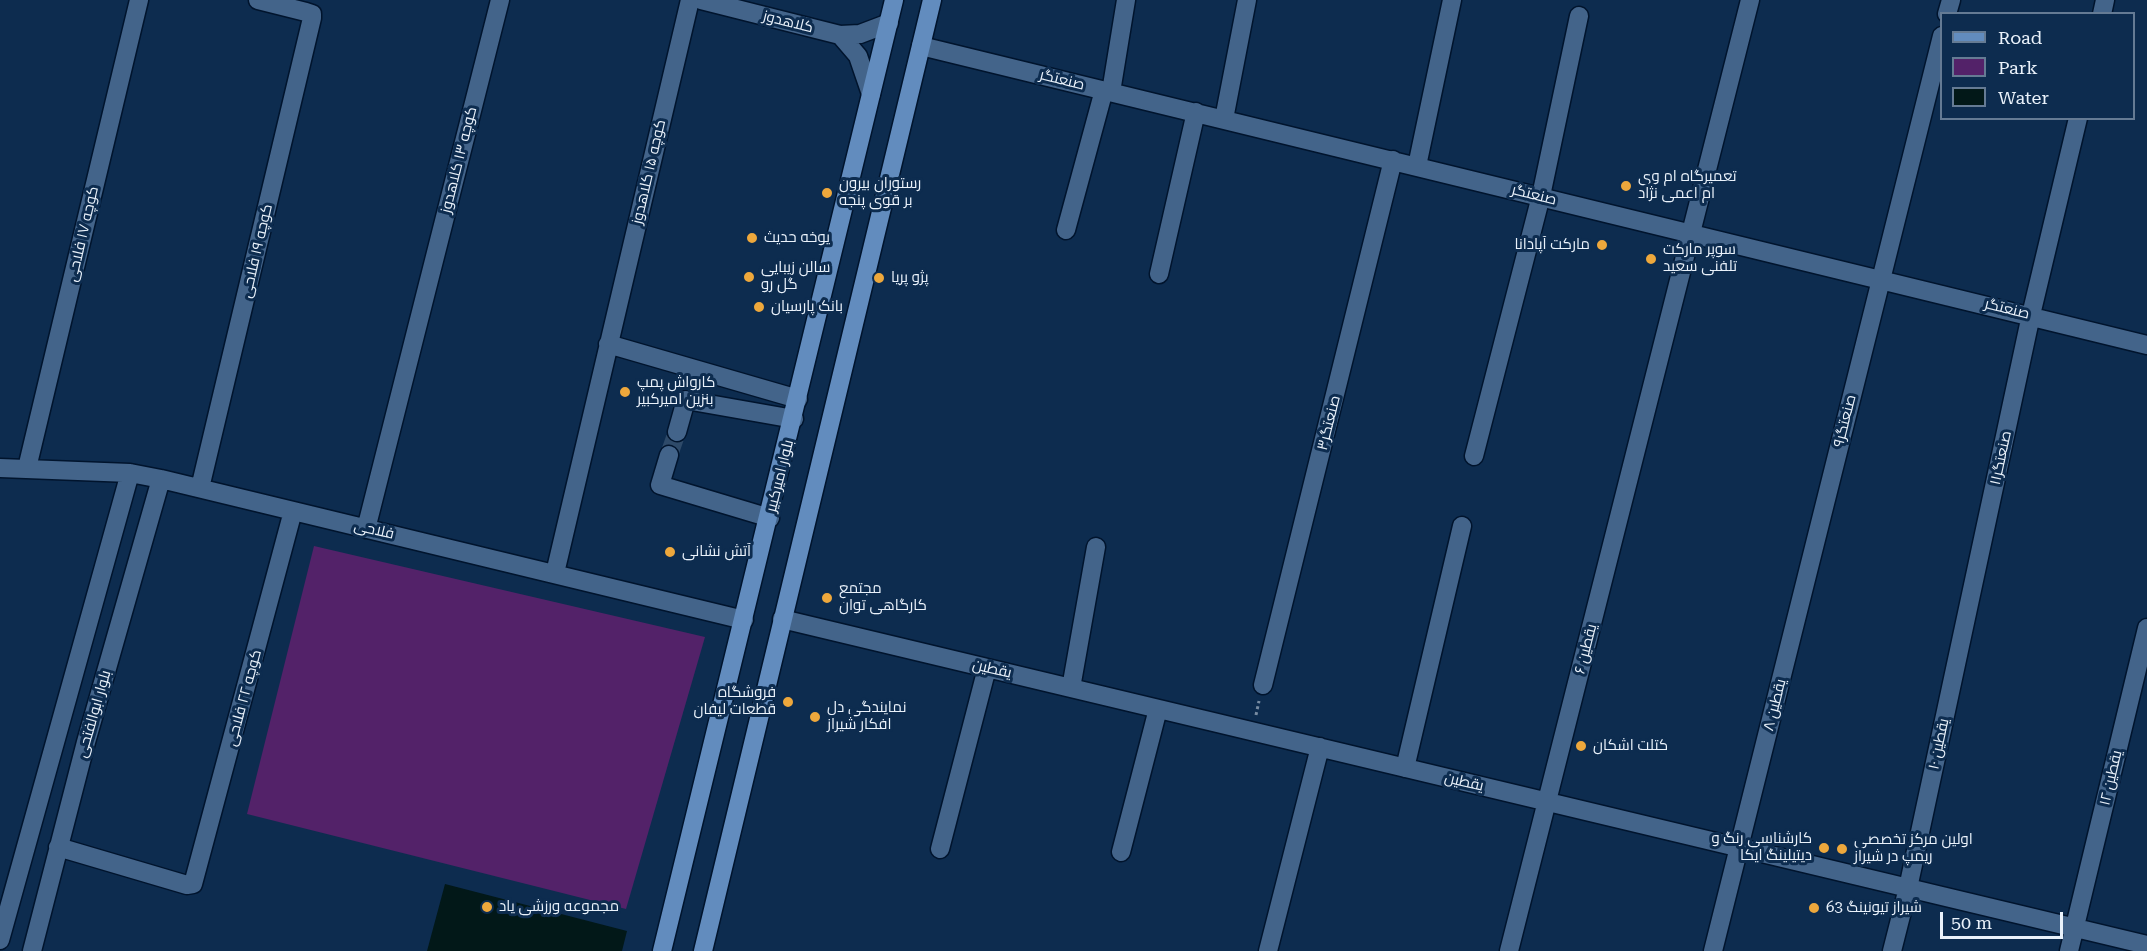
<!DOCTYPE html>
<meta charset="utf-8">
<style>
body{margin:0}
#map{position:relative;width:2147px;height:951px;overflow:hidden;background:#0d2c4f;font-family:"Roboto Serif",serif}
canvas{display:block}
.legend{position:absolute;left:1940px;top:12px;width:195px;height:108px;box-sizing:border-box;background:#0d2c4f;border:2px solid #657b94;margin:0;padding:8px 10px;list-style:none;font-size:18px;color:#eaf2fb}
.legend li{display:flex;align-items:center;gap:12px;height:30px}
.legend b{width:30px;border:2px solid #657b94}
.scale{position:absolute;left:1940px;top:912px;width:123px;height:27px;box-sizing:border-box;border:3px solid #eaf2fb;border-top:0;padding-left:8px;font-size:18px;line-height:21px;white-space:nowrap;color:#eaf2fb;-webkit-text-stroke:4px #0d2c4f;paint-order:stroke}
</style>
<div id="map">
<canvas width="2147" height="951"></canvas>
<ul class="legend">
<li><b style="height:8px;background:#628cbe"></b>Road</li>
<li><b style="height:16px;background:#532269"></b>Park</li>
<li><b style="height:16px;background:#021818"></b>Water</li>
</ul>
<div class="scale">50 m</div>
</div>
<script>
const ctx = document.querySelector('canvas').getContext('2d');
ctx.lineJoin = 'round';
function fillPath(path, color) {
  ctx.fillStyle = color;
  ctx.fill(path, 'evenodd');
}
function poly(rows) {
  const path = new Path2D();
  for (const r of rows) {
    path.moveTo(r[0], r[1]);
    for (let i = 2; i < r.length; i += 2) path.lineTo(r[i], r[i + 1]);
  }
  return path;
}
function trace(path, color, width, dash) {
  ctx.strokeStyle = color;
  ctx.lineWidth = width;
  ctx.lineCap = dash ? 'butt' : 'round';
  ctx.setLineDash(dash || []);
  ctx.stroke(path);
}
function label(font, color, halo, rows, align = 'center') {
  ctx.font = font + ' "Roboto Serif",Cairo,serif';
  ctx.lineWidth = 6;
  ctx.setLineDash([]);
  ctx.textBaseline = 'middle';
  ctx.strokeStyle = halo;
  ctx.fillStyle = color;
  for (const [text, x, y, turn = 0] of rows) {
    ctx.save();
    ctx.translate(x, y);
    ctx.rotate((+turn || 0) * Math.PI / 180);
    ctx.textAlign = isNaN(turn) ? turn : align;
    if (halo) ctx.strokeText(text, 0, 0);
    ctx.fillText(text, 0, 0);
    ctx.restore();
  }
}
const green = poly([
 [314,546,705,637,626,909,247,814]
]);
const water = poly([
 [445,884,627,931,622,951,427,951]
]);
const minorTunnel = poly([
 [669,455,677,432]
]);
const path = poly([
 [1256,715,1259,701]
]);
const minor = poly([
 [701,0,840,35,860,34,889,23],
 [1947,14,1951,0],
 [2102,14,2105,0],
 [840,35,858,56,871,94],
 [921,46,2147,345],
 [1111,92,1126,0],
 [1224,119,1247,0],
 [1417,166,1452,0],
 [1066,230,1104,90],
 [1159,274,1196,112],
 [608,344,798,399],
 [677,432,686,400,794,419],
 [669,455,660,485,770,518],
 [1474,456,1541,196,1579,16],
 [0,468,130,473,161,479,744,620],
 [27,468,139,0],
 [200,488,312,18,312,14,306,12,258,0],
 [366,529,500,0],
 [555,573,690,0],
 [782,619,2147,945],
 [1263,685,1393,160],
 [1071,688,1096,547],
 [1405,768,1462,526],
 [58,847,187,885,193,884,293,511],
 [940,849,987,668],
 [1121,852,1158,709],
 [0,940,130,473],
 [32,951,86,742,161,479],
 [1268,951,1320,747],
 [1509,951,1750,0],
 [1713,951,1942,36],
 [1892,951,1908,888,2031,315,2078,118],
 [2069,951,2147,628]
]);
const major = poly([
 [662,951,894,0],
 [703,951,932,0]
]);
const markers = [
 [1626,186,6,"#eea83c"],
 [827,193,6,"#eea83c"],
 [752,238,6,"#eea83c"],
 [1602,245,6,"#eea83c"],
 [1651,259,6,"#eea83c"],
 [749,277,6,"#eea83c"],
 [879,278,6,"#eea83c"],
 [759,307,6,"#eea83c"],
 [625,392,6,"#eea83c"],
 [670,552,6,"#eea83c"],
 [827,598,6,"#eea83c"],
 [788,702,6,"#eea83c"],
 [815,717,6,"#eea83c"],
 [1581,746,6,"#eea83c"],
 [1824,848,6,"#eea83c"],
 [1842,849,6,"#eea83c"],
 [487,907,6,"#eea83c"],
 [1814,908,6,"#eea83c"]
];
const streetNames = [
 ["کلاهدوز",788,22,14],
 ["صنعتگر",1062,80,14],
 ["کوچه ۱۳ کلاهدوز",459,160,-76],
 ["کوچه ۱۵ کلاهدوز",649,172,-77],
 ["صنعتگر",1534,195,14],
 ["کوچه ۱۷ فلاحی",83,234,-77],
 ["کوچه ۱۹ فلاحی",257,251,-77],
 ["صنعتگر",2007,309,14],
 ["صنعتگر۹",1845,421,-76],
 ["صنعتگر۳",1329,423,-76],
 ["صنعتگر۱۱",2001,458,-78],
 ["بلوار امیرکبیر",780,476,-76],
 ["فلاحی",374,530,13],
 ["یقطین ۶",1586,649,-76],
 ["یقطین",992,669,13],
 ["کوچه ۲۲ فلاحی",244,698,-75],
 ["یقطین ۸",1775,705,-76],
 ["بلوار ابوالفتحی",94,714,-74],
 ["یقطین ۱۰",1939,744,-78],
 ["یقطین ۱۲",2111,778,-77],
 ["یقطین",1464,782,13]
];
const poiNames = [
 ["تعمیرگاه ام وی",1638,177],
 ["ام اعمی نژاد",1638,194],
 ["رستوران بیرون",839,184],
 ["بر قوی پنجه",839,201],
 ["یوخه حدیث",764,238],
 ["مارکت آپادانا",1590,245,"right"],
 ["سوپر مارکت",1663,250],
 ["تلفنی سعید",1663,267],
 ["سالن زیبایی",761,268],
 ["گل رو",761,285],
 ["پژو پریا",891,278],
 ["بانک پارسیان",771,307],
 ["کارواش پمپ",637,383],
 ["بنزین امیرکبیر",637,400],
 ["آتش نشانی",682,552],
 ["مجتمع",839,589],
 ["کارگاهی توان",839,606],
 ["فروشگاه",776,693,"right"],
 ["قطعات لیفان",776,710,"right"],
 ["نمایندگی دل",827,708],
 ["افکار شیراز",827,725],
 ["کتلت اشکان",1593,746],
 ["کارشناسی رنگ و",1812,839,"right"],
 ["دیتیلینگ ایکا",1812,856,"right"],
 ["اولین مرکز تخصصی",1854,840],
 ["ریمپ در شیراز",1854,857],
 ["مجموعه ورزشی یاد",499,907],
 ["شیراز تیونینگ 63",1826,908]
];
fillPath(green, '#532269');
fillPath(water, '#021818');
trace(minorTunnel, '#2e4a69', 18, [18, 9]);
trace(minor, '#00142d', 21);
trace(major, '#00142d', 21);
trace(path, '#788ca2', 3, [3, 3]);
trace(minor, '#43648a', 18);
trace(major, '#628cbe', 18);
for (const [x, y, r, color] of markers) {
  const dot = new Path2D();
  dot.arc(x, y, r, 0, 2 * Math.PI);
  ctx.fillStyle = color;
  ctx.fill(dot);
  trace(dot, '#0d2c4f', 2);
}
label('15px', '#eaf2fb', '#0d2c4f', streetNames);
label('15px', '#eaf2fb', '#0d2c4f', poiNames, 'left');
</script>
